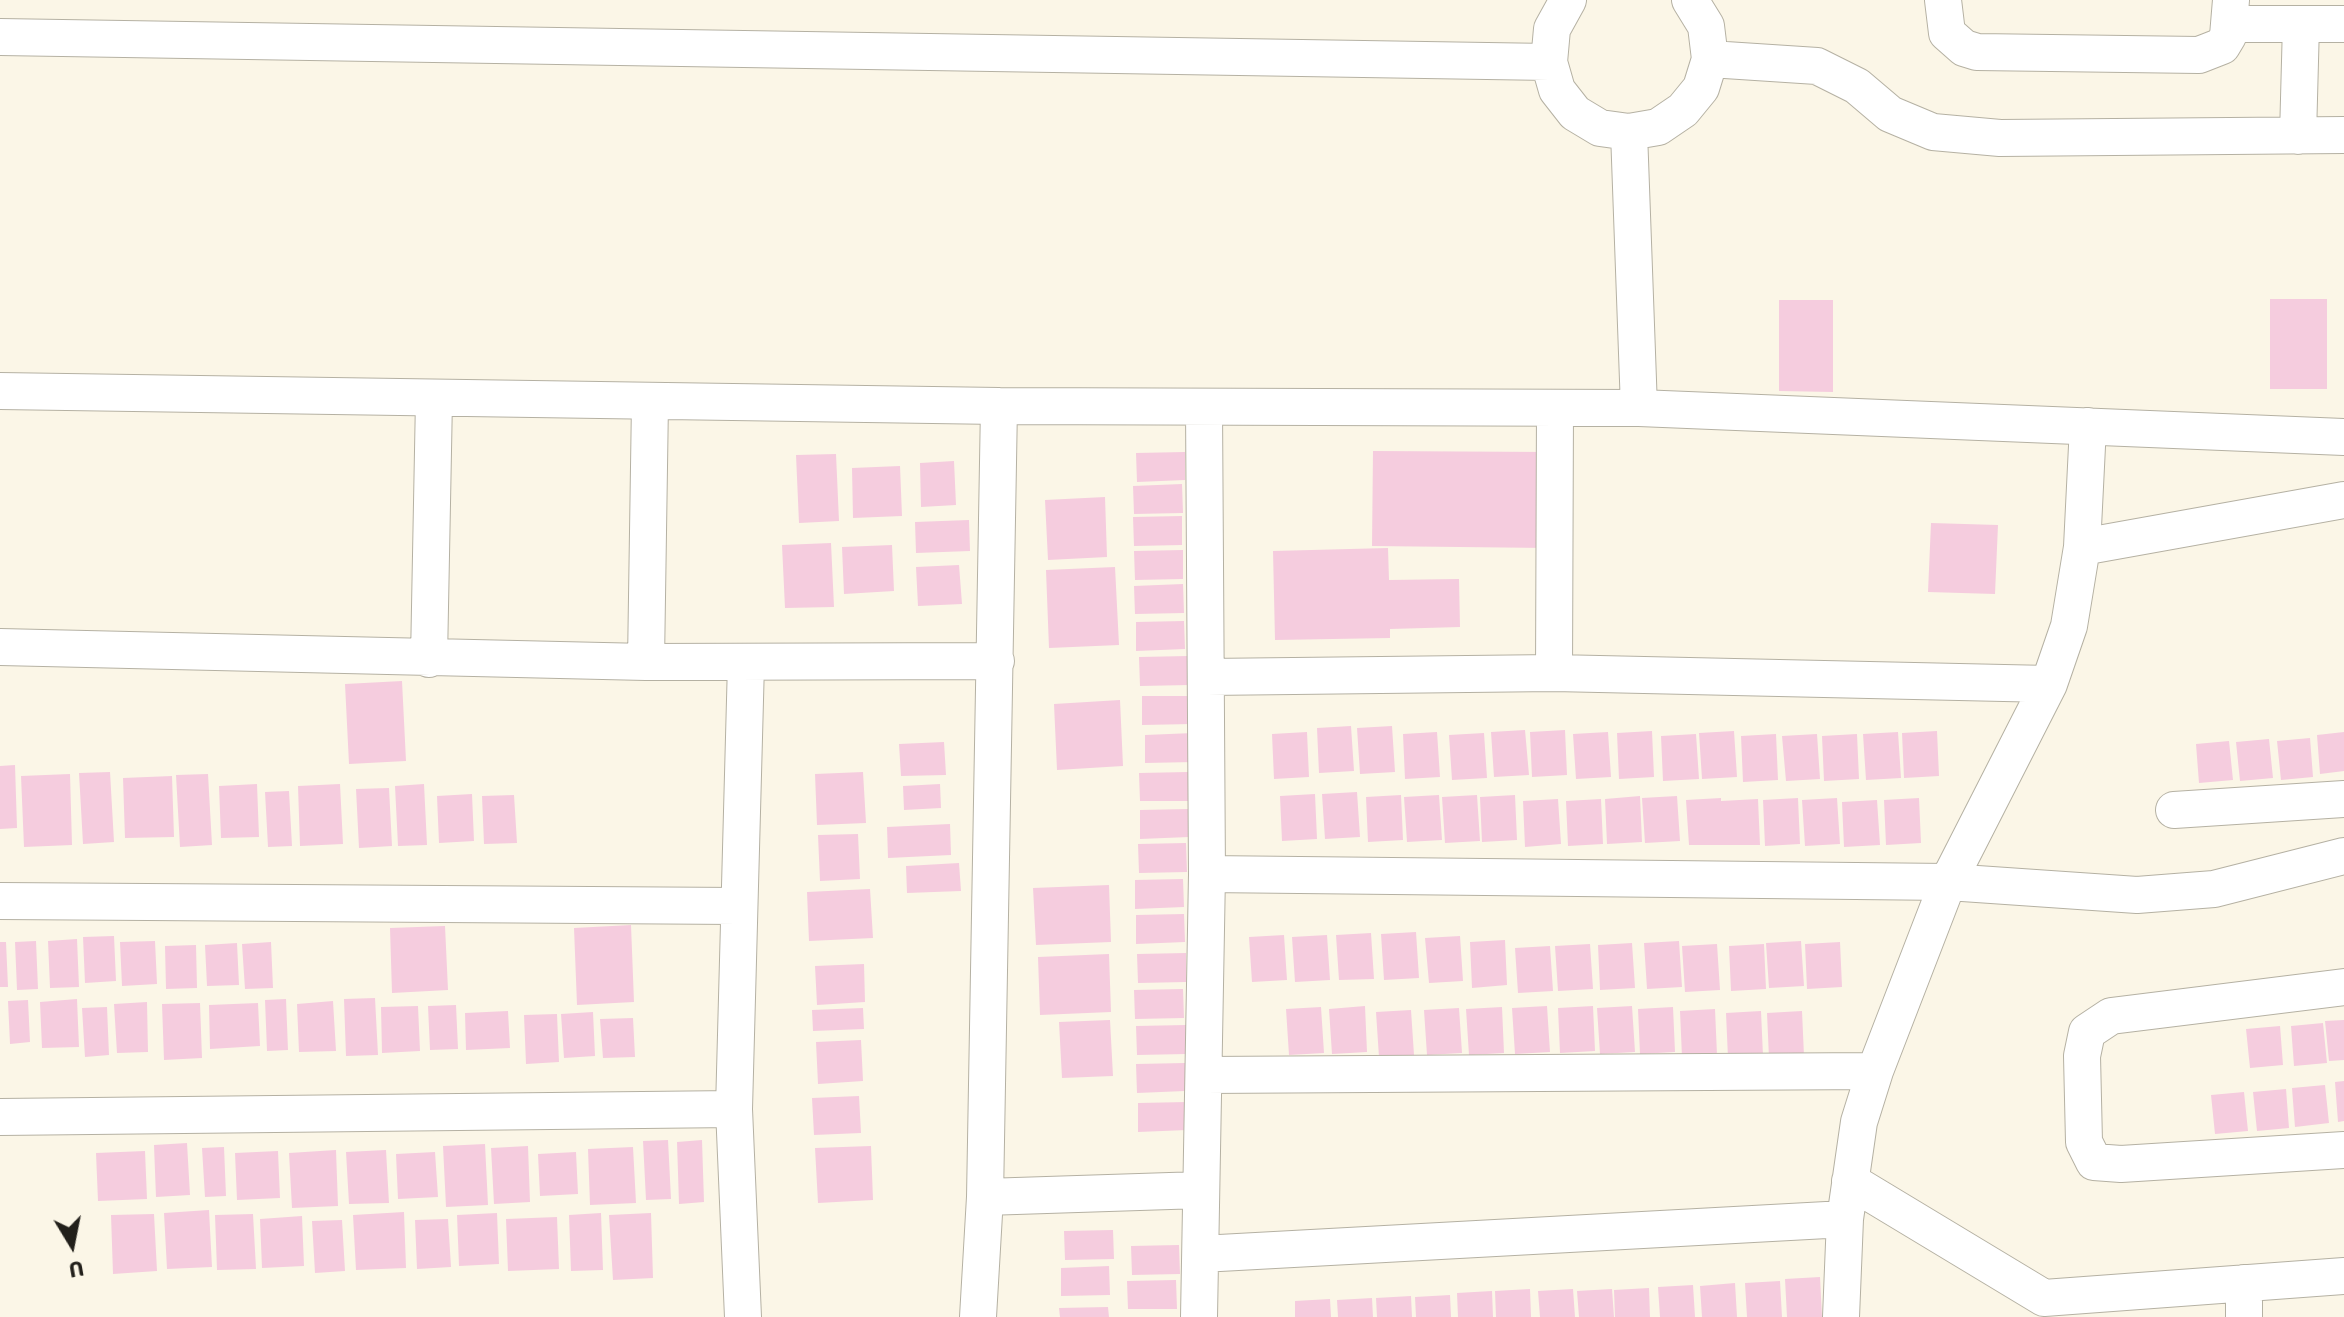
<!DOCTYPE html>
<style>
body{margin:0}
#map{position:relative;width:2344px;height:1317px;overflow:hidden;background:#fbf6e7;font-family:Signika,sans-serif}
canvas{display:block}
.north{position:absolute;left:32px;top:1205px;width:80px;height:80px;-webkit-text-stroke:6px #fbf6e7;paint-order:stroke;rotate:170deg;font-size:22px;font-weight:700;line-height:32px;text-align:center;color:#22201b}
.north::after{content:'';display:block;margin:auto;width:28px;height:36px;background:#22201b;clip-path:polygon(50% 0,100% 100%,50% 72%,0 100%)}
</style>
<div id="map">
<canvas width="2344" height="1317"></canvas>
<div class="north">U</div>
</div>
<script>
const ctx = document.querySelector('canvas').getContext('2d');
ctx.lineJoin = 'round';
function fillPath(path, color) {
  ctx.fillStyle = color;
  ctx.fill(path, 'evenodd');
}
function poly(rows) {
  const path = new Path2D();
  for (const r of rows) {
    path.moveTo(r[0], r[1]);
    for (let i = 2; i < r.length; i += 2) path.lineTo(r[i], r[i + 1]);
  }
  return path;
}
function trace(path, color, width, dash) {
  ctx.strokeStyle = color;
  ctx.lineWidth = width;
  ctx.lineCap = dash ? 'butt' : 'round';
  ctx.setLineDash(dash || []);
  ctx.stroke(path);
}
const building = poly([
 [2270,299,2327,299,2327,389,2270,389],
 [1779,300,1833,300,1833,392,1779,391],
 [1373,451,1549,452,1547,548,1372,546],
 [1185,452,1185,480,1137,482,1136,453],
 [836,454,839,521,799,523,796,455],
 [954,461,956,505,921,507,920,463],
 [900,466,902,516,853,518,852,468],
 [1182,484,1183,513,1134,514,1133,486],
 [1105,497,1107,557,1048,560,1045,500],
 [1182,516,1182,545,1134,546,1133,517],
 [969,520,970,551,916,553,915,522],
 [1931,523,1998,525,1995,594,1928,592],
 [831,543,834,607,785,608,782,545],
 [892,545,894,591,844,594,842,547],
 [1388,548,1389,580,1459,579,1460,627,1390,629,1390,638,1275,640,1273,551],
 [1183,550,1183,579,1135,580,1134,551],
 [959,565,962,604,918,606,916,567],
 [1115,567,1119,645,1049,648,1046,570],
 [1183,584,1184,613,1135,614,1134,586],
 [1184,621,1185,649,1136,651,1136,622],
 [1188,656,1189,685,1140,686,1139,657],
 [402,681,406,761,349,764,345,684],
 [1142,696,1191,696,1192,724,1142,725],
 [1120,700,1123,766,1057,770,1054,704],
 [1351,726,1354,771,1319,773,1317,728],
 [1392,726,1395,772,1360,774,1357,728],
 [1525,730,1529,775,1494,777,1491,732],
 [1565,730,1567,775,1532,777,1530,732],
 [1652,731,1654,777,1619,779,1617,733],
 [1734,731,1737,777,1702,779,1699,733],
 [1937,731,1939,776,1904,778,1902,733],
 [1307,732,1309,777,1274,779,1272,734],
 [1437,732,1440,777,1405,779,1403,734],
 [1608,732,1611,777,1576,779,1573,734],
 [1898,732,1901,778,1866,780,1863,734],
 [2344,732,2344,771,2320,774,2317,735],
 [1193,733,1194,762,1145,763,1145,735],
 [1484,733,1487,778,1452,780,1449,735],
 [1696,734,1699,779,1663,781,1661,736],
 [1776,734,1778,780,1743,782,1741,736],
 [1817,734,1820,779,1786,781,1782,736],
 [1857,734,1859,779,1824,781,1822,736],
 [2310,738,2313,777,2281,780,2277,741],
 [2269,739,2273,778,2240,781,2236,742],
 [2229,741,2233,780,2199,783,2196,744],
 [944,742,946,775,901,776,899,744],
 [15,765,17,828,0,829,0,766],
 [110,772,114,842,83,844,79,773],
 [863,772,866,823,817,825,815,774],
 [1188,772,1188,801,1140,801,1139,773],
 [70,774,72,845,24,847,21,776],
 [208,774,212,845,180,847,176,775],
 [172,776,174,837,125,838,123,778],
 [257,784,259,837,221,838,219,786],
 [340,784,343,844,300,846,298,786],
 [424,784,427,845,398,846,395,786],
 [940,784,941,808,904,810,903,786],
 [389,788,392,846,359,848,356,789],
 [289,791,292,846,268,847,265,792],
 [1357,792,1360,837,1325,839,1322,794],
 [472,794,474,841,439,843,437,796],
 [1315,794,1317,839,1282,841,1280,796],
 [514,795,517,843,484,844,482,796],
 [1401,795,1403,840,1368,842,1366,797],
 [1439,795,1442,840,1407,842,1404,797],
 [1477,795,1480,841,1445,843,1442,797],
 [1515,795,1517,840,1482,842,1480,797],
 [1640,796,1642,842,1607,844,1605,799],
 [1677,796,1680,841,1645,843,1642,798],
 [1721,798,1721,801,1758,799,1760,845,1689,845,1686,800],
 [1798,798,1800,844,1765,846,1763,800],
 [1837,798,1840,844,1805,846,1802,800],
 [1919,798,1921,843,1886,845,1884,800],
 [1558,799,1561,844,1525,847,1523,801],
 [1601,799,1603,844,1568,846,1566,801],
 [1877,800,1880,845,1844,847,1842,802],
 [1188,809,1189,837,1140,839,1140,810],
 [950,824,951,855,888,858,887,827],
 [858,834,860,879,820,881,818,835],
 [1186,843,1187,872,1139,873,1138,844],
 [959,863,961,891,907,893,906,866],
 [1183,879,1184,907,1135,909,1135,880],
 [1109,885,1111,942,1036,945,1033,888],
 [870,889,873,938,809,941,807,892],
 [1184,914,1185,942,1136,944,1136,915],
 [631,925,634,1002,577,1005,574,928],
 [445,926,448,990,392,993,390,928],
 [1416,932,1419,978,1384,980,1381,934],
 [1371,933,1374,979,1339,980,1336,935],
 [1284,935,1287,980,1252,982,1249,937],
 [1327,935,1330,980,1295,982,1292,937],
 [114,936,116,981,85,983,83,937],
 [1460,936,1463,981,1429,983,1425,938],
 [77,939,79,987,50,988,48,941],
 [1505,940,1507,985,1472,988,1470,942],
 [36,941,38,989,17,990,15,942],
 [155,941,157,984,122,986,120,942],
 [1679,941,1682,987,1647,989,1644,943],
 [1801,941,1804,986,1769,988,1766,943],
 [0,942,6,942,8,987,0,987],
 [271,942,273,988,245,989,242,944],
 [1840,942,1842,987,1807,989,1805,944],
 [237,943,239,985,207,986,205,945],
 [1632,943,1635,988,1600,990,1598,945],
 [1590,944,1593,989,1558,991,1555,946],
 [1717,944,1720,990,1685,992,1682,946],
 [1764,944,1766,989,1731,991,1729,946],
 [196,945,197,988,166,989,165,946],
 [1550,946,1553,991,1518,993,1515,948],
 [1186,953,1186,982,1138,983,1137,954],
 [1109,954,1111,1012,1040,1015,1038,957],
 [864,964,865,1002,817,1005,815,966],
 [1183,989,1184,1018,1135,1019,1134,990],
 [375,998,378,1055,346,1056,344,999],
 [77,999,79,1047,42,1048,40,1002],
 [286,999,288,1050,267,1051,265,1000],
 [28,1000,30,1042,10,1044,8,1001],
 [333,1001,336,1051,299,1052,297,1004],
 [147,1002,148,1052,117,1053,114,1004],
 [200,1003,202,1058,164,1060,162,1004],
 [258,1003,260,1046,210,1049,209,1005],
 [456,1005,458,1049,430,1050,428,1006],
 [418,1006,420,1051,382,1053,381,1007],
 [1365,1006,1367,1052,1332,1054,1329,1009],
 [1547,1006,1550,1052,1515,1054,1512,1008],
 [1593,1006,1595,1051,1560,1053,1558,1008],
 [1632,1006,1635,1052,1600,1054,1597,1008],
 [107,1007,109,1055,85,1057,82,1008],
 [1321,1007,1324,1053,1289,1055,1286,1009],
 [1502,1007,1504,1053,1469,1055,1466,1009],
 [1673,1007,1675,1052,1640,1054,1638,1009],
 [863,1008,864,1029,813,1031,812,1010],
 [1459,1008,1462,1053,1427,1055,1424,1010],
 [1715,1009,1717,1055,1682,1057,1680,1011],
 [1411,1010,1414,1055,1379,1057,1376,1012],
 [508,1011,510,1048,466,1050,465,1013],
 [1761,1011,1763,1056,1728,1058,1726,1013],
 [1802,1011,1804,1056,1769,1058,1767,1013],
 [593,1012,595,1056,564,1058,561,1014],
 [557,1014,559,1062,526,1064,524,1015],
 [633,1018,635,1057,603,1058,600,1019],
 [1110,1020,1113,1076,1062,1078,1059,1022],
 [2344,1020,2344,1060,2329,1061,2325,1021],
 [2323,1023,2327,1063,2294,1066,2291,1026],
 [1186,1025,1186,1054,1137,1055,1136,1026],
 [2280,1026,2283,1065,2250,1068,2246,1029],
 [861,1040,863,1081,818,1084,816,1042],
 [1185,1063,1185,1091,1137,1093,1136,1064],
 [2344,1081,2344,1121,2338,1122,2335,1082],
 [2325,1085,2329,1123,2295,1127,2292,1088],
 [2286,1089,2289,1128,2257,1131,2253,1092],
 [2244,1092,2248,1131,2215,1134,2211,1095],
 [859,1096,861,1133,814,1135,812,1098],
 [1187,1102,1187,1130,1138,1132,1138,1103],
 [668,1140,671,1199,646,1200,643,1141],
 [702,1140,704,1202,679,1204,677,1142],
 [187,1143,190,1195,156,1197,154,1145],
 [485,1144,488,1205,446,1207,443,1146],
 [528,1146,530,1202,494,1204,491,1148],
 [871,1146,873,1200,818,1203,815,1148],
 [224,1147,226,1196,205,1197,202,1148],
 [633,1147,636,1203,590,1205,588,1149],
 [336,1150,338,1206,292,1208,289,1153],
 [386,1150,389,1203,349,1204,346,1152],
 [145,1151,147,1199,98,1201,96,1153],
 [278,1151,280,1198,237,1200,235,1153],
 [435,1152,438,1197,398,1199,396,1154],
 [576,1152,578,1194,540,1196,538,1154],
 [209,1210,212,1267,167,1269,164,1213],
 [404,1212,406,1268,356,1270,353,1215],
 [497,1213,499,1264,459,1266,457,1215],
 [601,1213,603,1270,571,1271,569,1215],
 [651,1213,653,1278,613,1280,609,1215],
 [154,1214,157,1271,113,1274,111,1215],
 [253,1214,256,1269,217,1270,215,1215],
 [302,1216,304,1266,262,1268,260,1219],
 [557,1217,559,1269,508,1271,506,1219],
 [448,1219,451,1267,417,1269,415,1220],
 [342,1220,345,1271,315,1273,312,1221],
 [1113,1230,1114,1259,1065,1260,1064,1231],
 [1179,1245,1180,1274,1132,1275,1131,1246],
 [1109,1266,1110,1295,1061,1296,1061,1268],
 [1820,1277,1822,1317,1787,1317,1785,1279],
 [1176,1280,1177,1309,1128,1309,1127,1281],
 [1780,1281,1782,1317,1747,1317,1745,1283],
 [1735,1283,1737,1317,1702,1317,1700,1286],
 [1693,1285,1695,1317,1660,1317,1658,1287],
 [1649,1288,1650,1317,1615,1317,1614,1290],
 [1530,1289,1531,1317,1496,1317,1495,1291],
 [1573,1289,1575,1317,1540,1317,1538,1291],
 [1612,1289,1614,1317,1579,1317,1577,1291],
 [1492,1291,1493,1317,1458,1317,1457,1293],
 [1450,1295,1451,1317,1416,1317,1415,1297],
 [1411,1296,1412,1317,1377,1317,1376,1298],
 [1372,1298,1373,1317,1338,1317,1337,1300],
 [1330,1299,1331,1317,1295,1317,1295,1301],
 [1108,1307,1109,1317,1060,1317,1059,1308]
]);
const minor = poly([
 [1568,0,1552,29,1549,62,1557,90,1575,113,1600,128,1629,132,1658,127,1683,110,1701,88,1710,59,1706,26,1690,0],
 [1943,0,1947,33,1964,48,1977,52,2199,55,2222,46,2228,36,2231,0],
 [2231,24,2344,24],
 [0,37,1549,62],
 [1710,59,1817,66,1857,86,1890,114,1933,132,2000,138,2344,135],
 [1629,132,1639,408],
 [2298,136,2301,24],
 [0,391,999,406,1639,408,2344,437],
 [2082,547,2344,500],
 [0,647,646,662,996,661],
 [429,659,434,399],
 [646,662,650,402],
 [1554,673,1555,409],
 [1207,677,1554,673,2049,684],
 [2174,810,2344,799],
 [1207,874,1948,882,2137,895,2214,889,2344,856],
 [0,901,737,906],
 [2344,987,2111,1016,2087,1032,2082,1056,2084,1142,2094,1162,2121,1164,2344,1150],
 [1205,1075,1875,1071],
 [0,1117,734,1109],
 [1850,1181,2044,1298,2344,1276],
 [985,1197,1201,1190],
 [1201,1254,1845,1219],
 [743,1317,734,1109,746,663],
 [978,1317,985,1197,999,406],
 [1199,1317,1207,874,1204,408],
 [1841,1317,1845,1219,1859,1122,1875,1071,1948,882,2049,684,2069,626,2082,547,2088,426],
 [2244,1317,2244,1283]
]);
fillPath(building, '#f5ccde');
trace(minor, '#b5b1a3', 38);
trace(minor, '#fff', 36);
</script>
